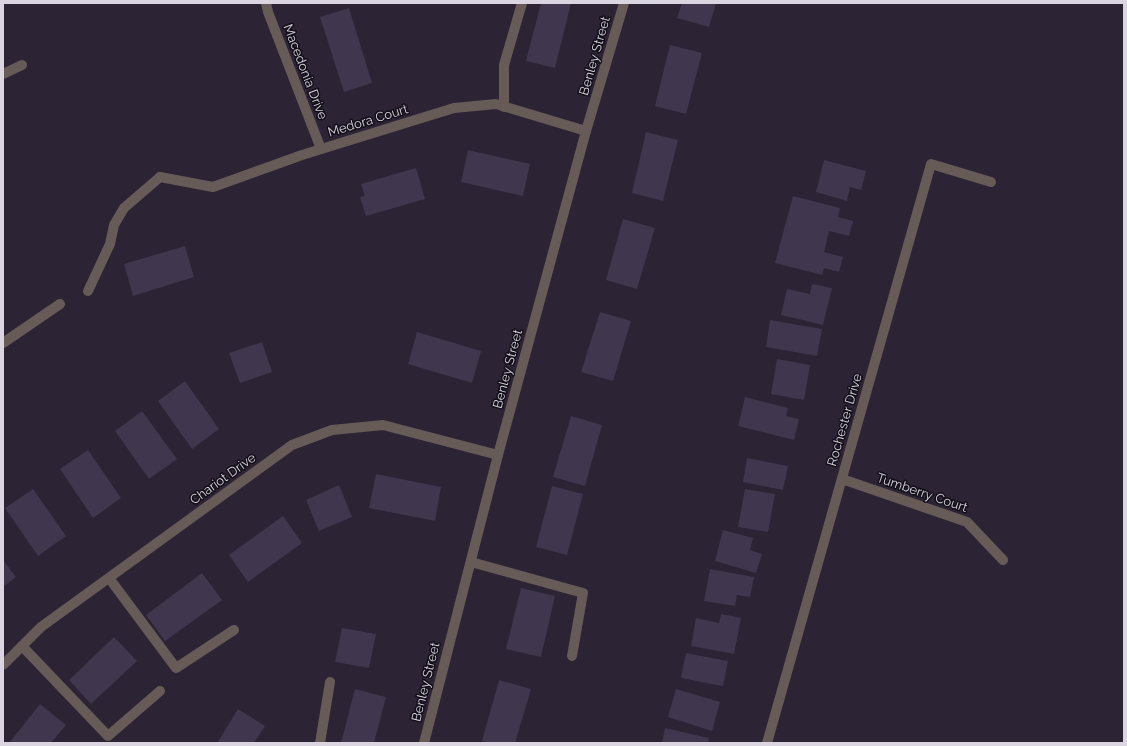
<!DOCTYPE html>
<style>
body{margin:0}
#map{position:relative;width:1127px;height:746px;overflow:hidden;background:#2c2335;font-family:Raleway,sans-serif}
canvas{display:block}
.frame{position:absolute;inset:0;border:4px solid #dad5e1;pointer-events:none}
</style>
<div id="map">
<canvas width="1127" height="746"></canvas>
<div class="frame"></div>
</div>
<script>
const ctx = document.querySelector('canvas').getContext('2d');
ctx.lineJoin = 'round';
function fillPath(path, color) {
  ctx.fillStyle = color;
  ctx.fill(path, 'evenodd');
}
function poly(rows) {
  const path = new Path2D();
  for (const r of rows) {
    path.moveTo(r[0], r[1]);
    for (let i = 2; i < r.length; i += 2) path.lineTo(r[i], r[i + 1]);
  }
  return path;
}
function trace(path, color, width, dash) {
  ctx.strokeStyle = color;
  ctx.lineWidth = width;
  ctx.lineCap = dash ? 'butt' : 'round';
  ctx.setLineDash(dash || []);
  ctx.stroke(path);
}
function label(font, color, halo, rows, align = 'center') {
  ctx.font = font + ' Raleway,sans-serif';
  ctx.lineWidth = 3;
  ctx.setLineDash([]);
  ctx.textBaseline = 'middle';
  ctx.strokeStyle = halo;
  ctx.fillStyle = color;
  for (const [text, x, y, turn = 0] of rows) {
    ctx.save();
    ctx.translate(x, y);
    ctx.rotate((+turn || 0) * Math.PI / 180);
    ctx.textAlign = isNaN(turn) ? turn : align;
    if (halo) ctx.strokeText(text, 0, 0);
    ctx.fillText(text, 0, 0);
    ctx.restore();
  }
}
const building = poly([
 [541,3,571,3,555,68,526,61],
 [682,3,716,3,709,27,677,18],
 [349,8,372,83,344,92,320,17],
 [670,45,702,53,686,114,655,106],
 [646,132,678,140,663,201,632,193],
 [468,150,530,164,523,196,461,182],
 [824,160,866,171,861,190,850,187,847,201,816,192],
 [416,168,425,199,366,216,360,197,365,196,361,184],
 [793,196,840,208,838,217,853,221,849,236,829,231,824,252,843,257,839,272,824,268,822,275,775,263],
 [623,219,655,228,637,289,606,280],
 [185,246,194,277,133,296,124,264],
 [812,284,832,288,823,325,781,315,787,289,810,294],
 [600,312,631,321,613,381,581,372],
 [770,320,822,329,817,356,766,347],
 [417,332,481,351,472,383,408,364],
 [262,342,272,372,240,383,229,353],
 [777,359,810,365,804,400,771,394],
 [185,381,219,429,192,449,158,401],
 [745,397,788,408,786,416,799,419,794,440,738,426],
 [142,411,177,459,149,479,115,431],
 [571,416,602,425,585,486,553,477],
 [88,450,121,498,93,518,60,469],
 [747,458,788,466,783,490,743,482],
 [376,474,441,487,435,521,369,508],
 [339,485,352,517,319,531,306,500],
 [552,486,583,494,567,555,536,547],
 [33,489,66,536,38,556,5,508],
 [745,489,775,494,768,532,738,527],
 [283,516,302,543,248,582,229,555],
 [723,530,753,538,750,550,762,554,756,573,715,561],
 [3,560,16,577,3,587],
 [710,569,754,577,750,597,737,595,735,606,704,601],
 [202,573,222,600,165,641,146,615],
 [521,588,555,596,541,657,506,649],
 [721,614,741,618,734,654,691,646,696,618,719,623],
 [342,628,376,634,369,668,335,662],
 [114,637,137,661,91,704,69,680],
 [686,653,728,661,723,686,681,678],
 [499,680,531,689,515,743,490,743,482,741],
 [355,689,386,697,374,743,341,743],
 [676,689,720,702,712,731,668,717],
 [40,704,66,725,51,743,9,743],
 [238,709,265,726,254,743,217,743],
 [665,728,709,738,708,743,662,743]
]);
const service = poly([
 [266,3,268,12,321,149],
 [3,74,22,65],
 [504,107,504,65,522,3],
 [88,291,110,244,114,225,124,208,160,177],
 [3,343,60,304],
 [471,562,583,593,572,656],
 [109,578,176,668,234,630],
 [22,646,108,736,160,691],
 [320,743,330,682],
 [424,743,498,455,586,131,624,3]
]);
const minor = poly([
 [160,177,213,187,302,155,454,108,496,104,586,131],
 [842,479,967,522,1003,560],
 [3,665,41,627,292,445,332,430,383,425,498,455],
 [767,743,931,164,991,182]
]);
const streetNames = [
 ["Benley Street",595,56,-74],
 ["Macedonia Drive",305,72,69],
 ["Medora Court",368,121,-17],
 ["Benley Street",508,369,-75],
 ["Rochester Drive",845,420,-74],
 ["Chariot Drive",223,479,-36],
 ["Tumberry Court",922,493,19],
 ["Benley Street",426,682,-76]
];
fillPath(building, '#40364d');
trace(service, '#665b57', 10);
trace(minor, '#665b57', 10);
label('13px', '#dad5e1', '#120e17', streetNames);
</script>
